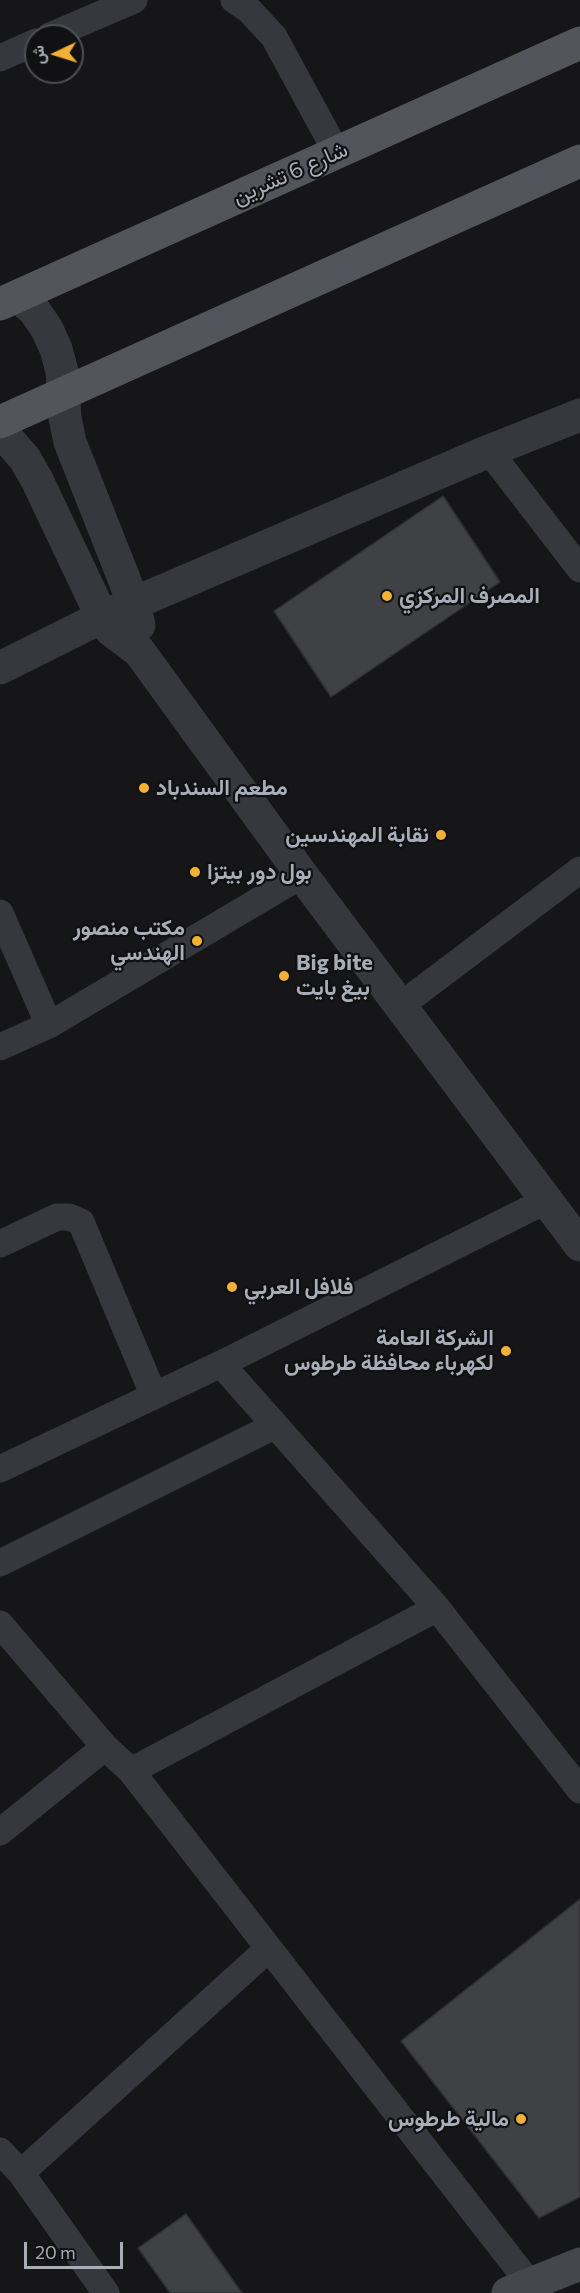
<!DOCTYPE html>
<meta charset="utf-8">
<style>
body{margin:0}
#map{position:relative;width:580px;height:2293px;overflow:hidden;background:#161618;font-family:Commissioner,Vazirmatn,sans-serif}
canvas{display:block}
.north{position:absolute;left:24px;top:24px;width:60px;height:60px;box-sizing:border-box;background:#111113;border:2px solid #4d4f55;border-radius:50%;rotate:266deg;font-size:16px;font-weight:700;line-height:24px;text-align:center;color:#a8adb8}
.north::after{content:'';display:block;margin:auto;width:21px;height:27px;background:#f2b134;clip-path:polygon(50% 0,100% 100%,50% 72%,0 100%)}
.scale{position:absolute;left:24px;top:2242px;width:99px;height:27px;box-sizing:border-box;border:3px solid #a8adb8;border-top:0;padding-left:8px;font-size:18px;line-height:21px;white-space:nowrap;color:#a8adb8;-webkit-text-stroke:4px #111113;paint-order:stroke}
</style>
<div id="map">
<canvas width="580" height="2293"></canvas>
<div class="north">ش</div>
<div class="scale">20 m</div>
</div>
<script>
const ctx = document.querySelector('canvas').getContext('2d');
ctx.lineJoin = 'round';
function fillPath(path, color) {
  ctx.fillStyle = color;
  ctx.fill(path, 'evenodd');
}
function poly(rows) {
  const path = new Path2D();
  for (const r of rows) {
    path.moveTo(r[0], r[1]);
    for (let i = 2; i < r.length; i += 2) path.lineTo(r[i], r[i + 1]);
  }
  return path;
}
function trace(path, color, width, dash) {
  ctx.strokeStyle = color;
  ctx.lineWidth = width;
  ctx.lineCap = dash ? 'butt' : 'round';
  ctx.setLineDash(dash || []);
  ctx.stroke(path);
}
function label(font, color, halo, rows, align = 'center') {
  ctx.font = font + ' Commissioner,Vazirmatn,sans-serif';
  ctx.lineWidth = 4.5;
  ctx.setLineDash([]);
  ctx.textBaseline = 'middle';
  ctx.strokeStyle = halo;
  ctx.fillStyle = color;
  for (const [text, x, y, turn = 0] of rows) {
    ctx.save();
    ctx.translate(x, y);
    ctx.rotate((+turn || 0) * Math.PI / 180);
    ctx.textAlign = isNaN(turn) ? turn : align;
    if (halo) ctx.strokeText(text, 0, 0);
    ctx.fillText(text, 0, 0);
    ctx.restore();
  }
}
const building = poly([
 [443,496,500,582,331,697,274,611,443,496],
 [580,1899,580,2197,539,2218,401,2041,580,1899],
 [186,2214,242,2293,170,2293,138,2248,186,2214]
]);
const minor = poly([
 [234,0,250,11,274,37,337,153],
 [50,36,134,0],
 [0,58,36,42],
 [489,451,580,569],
 [0,913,49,1025],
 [400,1006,580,870],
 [0,1047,49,1025,302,875],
 [0,1244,57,1217,69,1217,81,1222,154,1396],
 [221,1364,437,1608,580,1790],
 [0,1469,221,1364,545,1201],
 [0,1563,274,1426],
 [0,1624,105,1747,131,1771,530,2284],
 [131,1771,437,1608],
 [0,1832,105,1747],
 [0,2151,21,2173,106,2293],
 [21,2173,268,1949]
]);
const tertiary = poly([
 [18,296,34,310,47,329,56,349,62,371,65,418,70,442,134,604,139,625],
 [0,430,25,459,37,480,102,617,111,630,139,651,302,875,580,1245],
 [0,668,102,617,489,451,580,415]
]);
const secondary = poly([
 [508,2293,580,2264]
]);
const primary = poly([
 [0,304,580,43],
 [0,422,580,161]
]);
const markers = [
 [387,596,6,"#f2b134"],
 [144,788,6,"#f2b134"],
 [441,835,6,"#f2b134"],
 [195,872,6,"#f2b134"],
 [197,941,6,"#f2b134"],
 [284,976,6,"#f2b134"],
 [232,1287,6,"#f2b134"],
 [506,1351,6,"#f2b134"],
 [521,2119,6,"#f2b134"]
];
const streetNames = [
 ["شارع 6 تشرين",290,173,-24]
];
const poiNames = [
 ["المصرف المركزي",399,596],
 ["مطعم السندباد",156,788],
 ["نقابة المهندسين",429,835,"right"],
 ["بول دور بيتزا",207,872],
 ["مكتب منصور",185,928,"right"],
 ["الهندسي",185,953,"right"],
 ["Big bite",296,963],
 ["بيغ بايت",296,988],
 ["فلافل العربي",244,1287],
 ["الشركة العامة",494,1338,"right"],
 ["لكهرباء محافظة طرطوس",494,1363,"right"],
 ["مالية طرطوس",509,2119,"right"]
];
fillPath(building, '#404145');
trace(building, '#303034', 1.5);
trace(minor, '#37383d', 27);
trace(tertiary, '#37383d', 33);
trace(secondary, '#45474d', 33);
trace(primary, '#53555c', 33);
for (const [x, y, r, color] of markers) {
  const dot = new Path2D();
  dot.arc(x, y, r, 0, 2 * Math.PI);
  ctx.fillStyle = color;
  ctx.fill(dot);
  trace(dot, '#111113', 2);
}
label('22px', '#a8adb8', '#111113', streetNames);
label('bold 22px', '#a8adb8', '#111113', poiNames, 'left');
</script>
